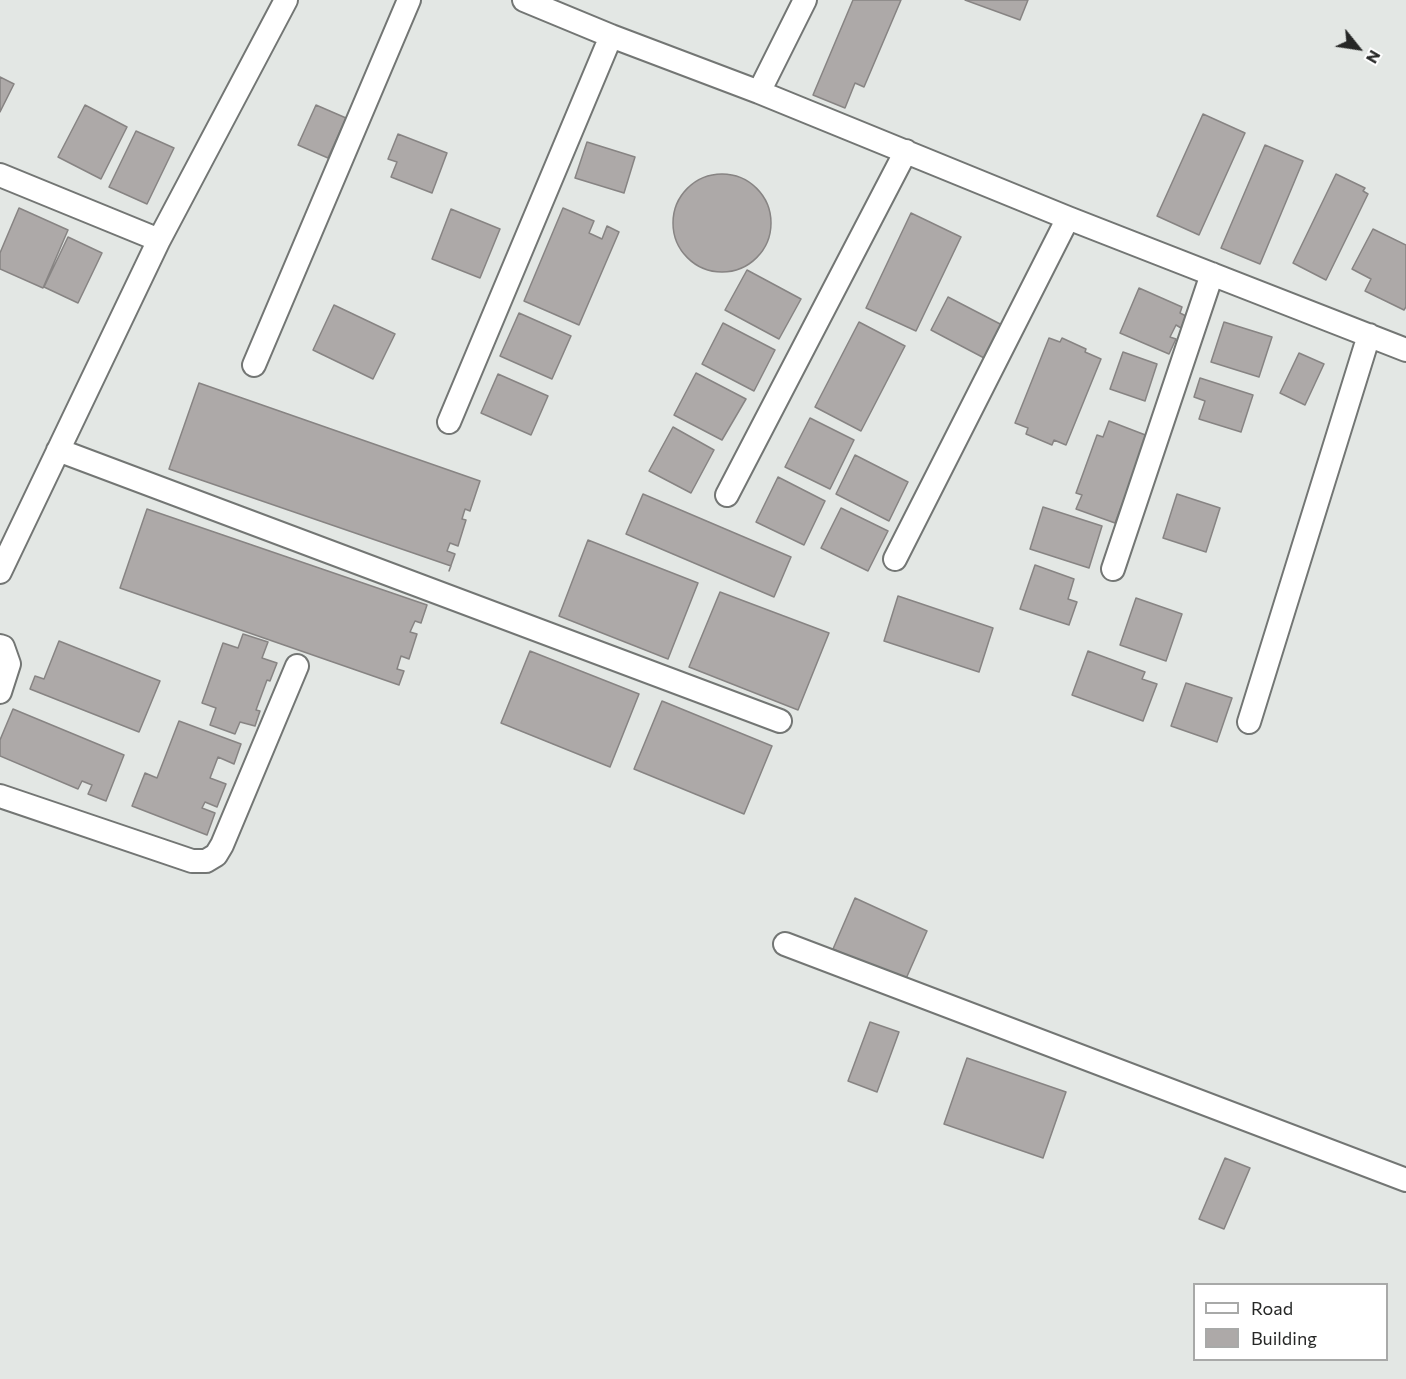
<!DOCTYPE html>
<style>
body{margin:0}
#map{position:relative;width:1406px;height:1379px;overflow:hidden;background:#e3e7e4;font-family:Commissioner,sans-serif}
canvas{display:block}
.legend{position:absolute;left:1193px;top:1283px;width:195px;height:78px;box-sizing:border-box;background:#fff;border:2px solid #a8a9a8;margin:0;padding:8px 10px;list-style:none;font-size:18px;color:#262726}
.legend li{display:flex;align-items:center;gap:12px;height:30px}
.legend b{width:30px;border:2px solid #a8a9a8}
.north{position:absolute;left:1328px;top:18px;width:60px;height:60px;-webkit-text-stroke:4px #fff;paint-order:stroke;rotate:120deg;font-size:16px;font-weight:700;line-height:24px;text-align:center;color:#262726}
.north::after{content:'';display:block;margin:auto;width:21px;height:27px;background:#262726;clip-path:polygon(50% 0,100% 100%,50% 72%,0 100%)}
</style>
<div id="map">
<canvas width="1406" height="1379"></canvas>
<ul class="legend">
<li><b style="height:8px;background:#fff"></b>Road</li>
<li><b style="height:16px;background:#ada9a8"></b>Building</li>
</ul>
<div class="north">N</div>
</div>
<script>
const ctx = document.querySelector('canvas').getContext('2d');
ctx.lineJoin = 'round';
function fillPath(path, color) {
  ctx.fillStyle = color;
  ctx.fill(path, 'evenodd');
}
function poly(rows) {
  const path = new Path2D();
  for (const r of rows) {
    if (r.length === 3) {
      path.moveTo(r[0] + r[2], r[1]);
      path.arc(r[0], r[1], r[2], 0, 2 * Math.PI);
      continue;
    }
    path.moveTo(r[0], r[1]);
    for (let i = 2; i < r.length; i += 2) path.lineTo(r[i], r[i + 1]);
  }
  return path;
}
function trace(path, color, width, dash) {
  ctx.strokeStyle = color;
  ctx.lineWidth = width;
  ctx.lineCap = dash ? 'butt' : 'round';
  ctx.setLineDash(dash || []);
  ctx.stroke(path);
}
const building = poly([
 [853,0,901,0,864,87,855,83,845,108,813,95,853,0],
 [965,0,1028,0,1020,20,965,0],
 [0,77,14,84,0,112,0,77],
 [85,105,127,127,101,179,58,157,85,105],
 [316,105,346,118,328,158,298,145,316,105],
 [1203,114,1245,133,1199,235,1157,216,1203,114],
 [136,131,174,148,147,204,109,187,136,131],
 [398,134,447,153,432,193,391,177,397,162,388,159,398,134],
 [587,142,635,157,624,193,575,178,587,142],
 [1265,145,1303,161,1260,264,1221,248,1265,145],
 [722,223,49],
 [1336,174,1365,188,1363,191,1368,194,1326,280,1293,263,1336,174],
 [19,208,68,230,43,288,0,269,0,253,19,208],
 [563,208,594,221,589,233,602,239,607,226,619,232,579,325,524,301,563,208],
 [451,209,500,229,480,278,432,259,451,209],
 [911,213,961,237,916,331,866,308,911,213],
 [1373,229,1406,245,1406,307,1404,310,1365,291,1371,279,1352,269,1373,229],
 [68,237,102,253,78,303,44,287,68,237],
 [747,270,801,299,779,339,725,310,747,270],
 [1139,288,1182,307,1180,313,1186,316,1181,328,1176,325,1170,337,1176,339,1169,354,1120,333,1139,288],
 [948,297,1004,326,986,359,931,330,948,297],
 [334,305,395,334,373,379,313,350,334,305],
 [519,313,571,336,552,379,500,356,519,313],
 [859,322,905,346,861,431,815,407,859,322],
 [1224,322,1272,337,1259,377,1211,362,1224,322],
 [723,323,775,350,754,391,702,364,723,323],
 [1049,338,1060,342,1062,338,1086,349,1085,352,1101,359,1066,445,1054,440,1052,445,1026,434,1028,428,1015,423,1049,338],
 [1123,352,1157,364,1145,401,1110,389,1123,352],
 [1299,353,1324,364,1305,405,1280,393,1299,353],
 [696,373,746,399,722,440,674,415,696,373],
 [498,374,548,396,531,435,481,413,498,374],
 [1200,378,1253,395,1241,432,1199,419,1205,401,1194,397,1200,378],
 [199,383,480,481,470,511,465,509,462,519,466,520,458,546,450,543,447,551,455,554,449,571,451,566,169,469,199,383],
 [810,418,854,440,830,489,785,467,810,418],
 [1109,421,1148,436,1115,523,1076,509,1082,495,1076,493,1097,435,1103,437,1109,421],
 [673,427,714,450,691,493,649,471,673,427],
 [855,455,908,482,889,521,836,494,855,455],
 [778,477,825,501,804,545,756,522,778,477],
 [643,494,791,557,774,597,626,534,643,494],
 [1177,494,1220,508,1206,552,1163,538,1177,494],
 [1043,507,1102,526,1089,568,1030,549,1043,507],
 [841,508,888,531,868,571,821,548,841,508],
 [147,509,427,605,421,623,415,621,410,632,417,634,409,659,401,656,397,669,404,671,399,685,120,588,147,509],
 [588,540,698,583,668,659,559,616,588,540],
 [1035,565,1074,579,1068,599,1077,602,1069,625,1020,609,1035,565],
 [720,592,829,633,798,710,689,667,720,592],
 [898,596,993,628,979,672,884,641,898,596],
 [1136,598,1182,614,1166,661,1120,645,1136,598],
 [243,634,268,642,262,658,277,663,270,681,267,680,256,710,260,711,255,726,240,722,235,734,210,725,216,708,202,703,223,643,238,648,243,634],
 [59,641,160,681,139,732,30,689,35,676,44,679,59,641],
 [530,651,639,694,610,767,501,723,530,651],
 [1088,651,1145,672,1142,679,1157,684,1143,721,1072,695,1088,651],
 [1186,683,1232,698,1217,742,1171,726,1186,683],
 [662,701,772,746,744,814,634,769,662,701],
 [13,709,124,755,106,801,88,794,92,785,82,781,78,789,0,756,0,740,13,709],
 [179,721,241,744,234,764,218,757,210,778,226,784,217,807,205,802,202,808,215,813,207,835,132,806,145,773,157,778,179,721],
 [855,898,927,931,905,981,833,949,855,898],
 [870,1022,899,1032,877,1092,848,1081,870,1022],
 [967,1058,1066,1092,1043,1158,944,1124,967,1058],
 [1225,1158,1250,1168,1224,1229,1199,1219,1225,1158]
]);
const minor = poly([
 [524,0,611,36,759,92,1068,218,1406,350],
 [759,92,805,0],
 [0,175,159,240],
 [254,365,409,0],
 [449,422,611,36],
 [58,450,780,721],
 [727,495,906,151],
 [895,559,1068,218],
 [1113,569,1212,274],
 [0,572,159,240,286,0],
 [0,646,3,647,9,664,0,692],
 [1249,722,1369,335],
 [0,796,192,861,206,861,216,855,222,845,297,666],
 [785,944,1406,1180]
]);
fillPath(building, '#ada9a8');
trace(building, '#878483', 1.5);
trace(minor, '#737674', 26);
trace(minor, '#fff', 22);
</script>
